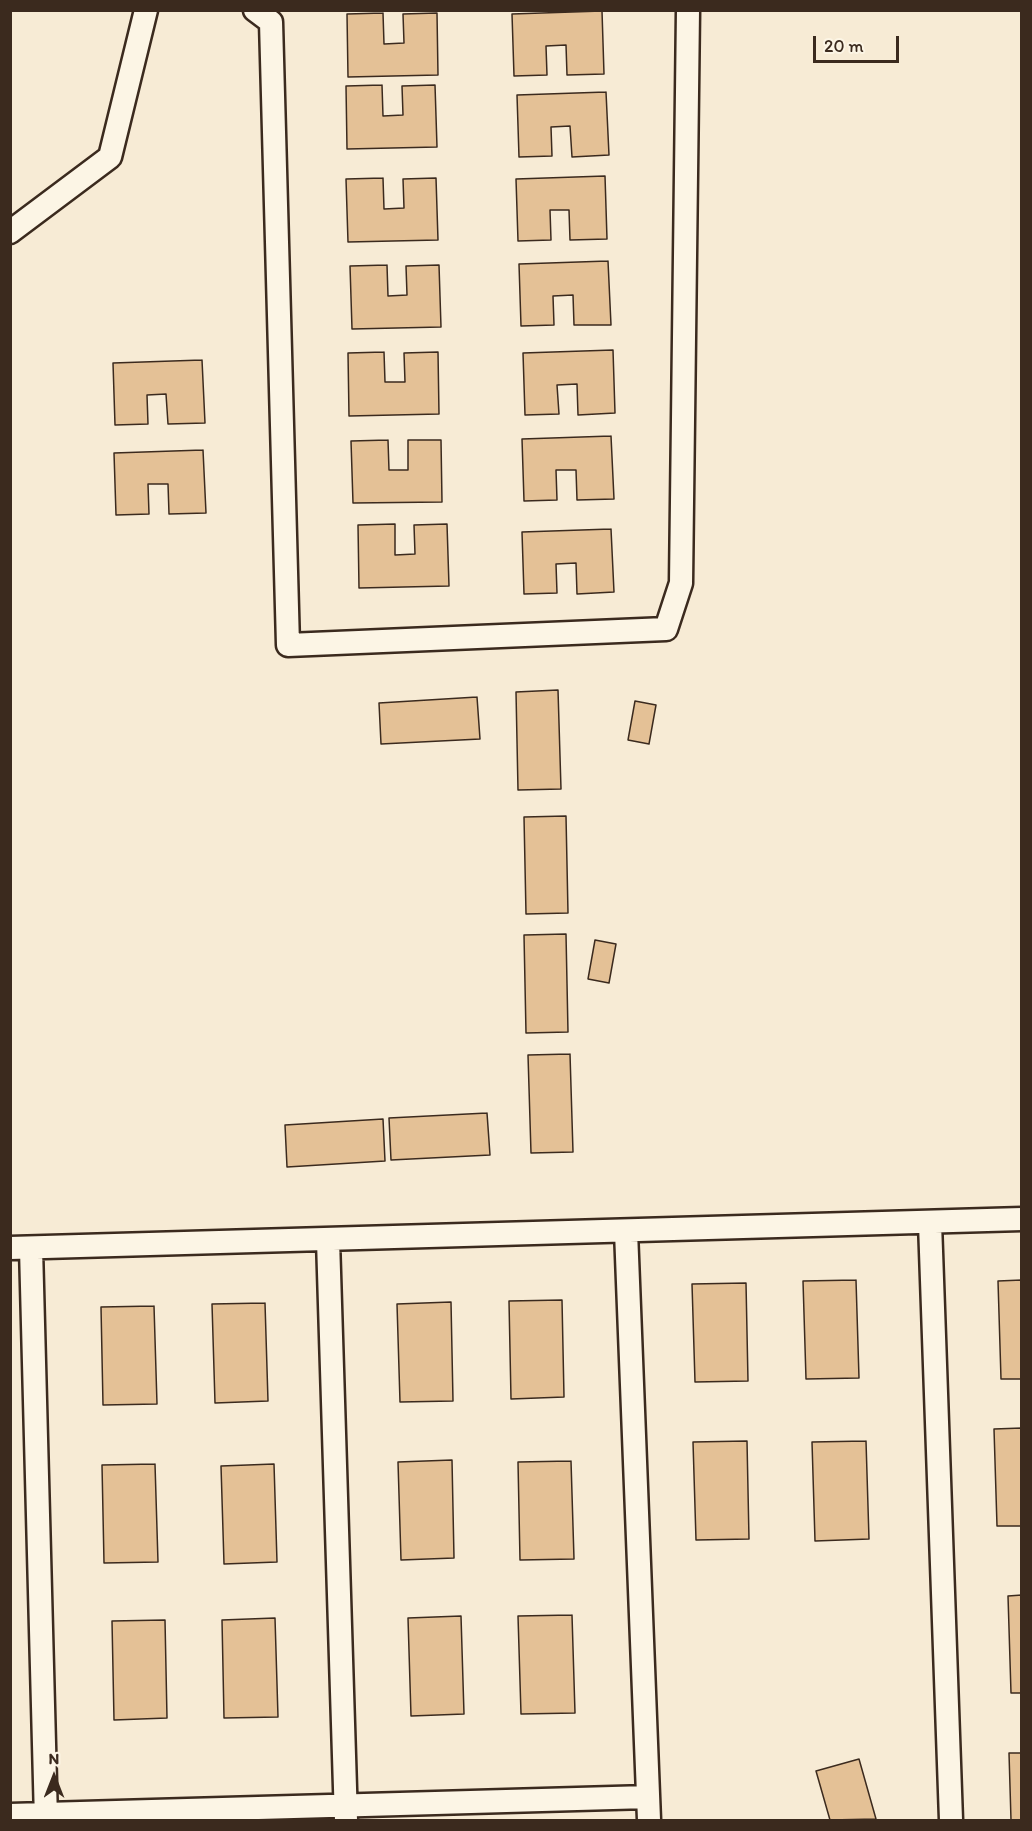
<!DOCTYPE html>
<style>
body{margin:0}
#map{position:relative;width:1032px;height:1831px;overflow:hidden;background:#f7ebd5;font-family:Itim,sans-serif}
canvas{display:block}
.frame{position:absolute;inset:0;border:12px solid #3b2a1e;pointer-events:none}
.north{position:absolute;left:24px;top:1747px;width:60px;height:60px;-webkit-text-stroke:4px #fcf5e5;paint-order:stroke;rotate:0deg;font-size:16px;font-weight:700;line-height:24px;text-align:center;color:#3b2a1e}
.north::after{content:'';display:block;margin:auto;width:21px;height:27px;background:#3b2a1e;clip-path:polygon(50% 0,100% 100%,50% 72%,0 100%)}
.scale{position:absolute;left:813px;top:36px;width:86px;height:27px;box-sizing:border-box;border:3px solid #3b2a1e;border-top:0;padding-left:8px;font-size:18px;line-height:21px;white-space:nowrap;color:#3b2a1e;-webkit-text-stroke:4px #fcf5e5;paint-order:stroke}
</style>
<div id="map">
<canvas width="1032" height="1831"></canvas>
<div class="frame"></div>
<div class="north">N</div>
<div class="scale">20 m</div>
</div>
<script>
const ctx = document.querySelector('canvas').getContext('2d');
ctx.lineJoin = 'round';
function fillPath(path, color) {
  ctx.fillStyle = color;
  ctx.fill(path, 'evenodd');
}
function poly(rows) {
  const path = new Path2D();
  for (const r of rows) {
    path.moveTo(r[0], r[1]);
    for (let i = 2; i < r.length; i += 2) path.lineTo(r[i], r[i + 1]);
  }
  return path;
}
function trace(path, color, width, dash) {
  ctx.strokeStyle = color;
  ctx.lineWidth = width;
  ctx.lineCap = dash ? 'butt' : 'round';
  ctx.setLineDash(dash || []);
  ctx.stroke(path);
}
const building = poly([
 [602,11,604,74,567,75,566,45,546,46,547,75,514,76,512,14,602,11],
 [383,13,384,44,404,43,403,14,437,13,438,75,348,77,347,14,383,13],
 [382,85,383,116,403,115,402,86,435,85,437,147,347,149,346,86,382,85],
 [606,92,609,155,572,157,570,126,551,127,552,156,519,157,517,95,606,92],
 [605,176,607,239,570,240,569,210,550,210,551,240,518,241,516,179,605,176],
 [383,178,384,209,404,208,403,179,436,178,438,240,348,242,346,179,383,178],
 [608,261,611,325,574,325,573,295,553,296,554,325,521,326,519,264,608,261],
 [387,265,388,296,407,295,406,266,439,265,441,327,352,329,350,266,387,265],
 [613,350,615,413,578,415,577,384,557,385,559,414,525,415,523,353,613,350],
 [384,352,385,382,405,382,404,353,438,352,439,414,349,416,348,353,384,352],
 [202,360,205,423,168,424,166,394,147,395,148,424,115,425,113,363,202,360],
 [611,436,614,499,577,500,576,470,556,470,557,500,524,501,522,439,611,436],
 [388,440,389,470,408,470,408,440,441,440,442,502,353,503,351,441,388,440],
 [203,450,206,513,169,514,168,484,148,484,149,514,116,515,114,453,203,450],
 [395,524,395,555,415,554,414,525,447,524,449,586,359,588,358,525,395,524],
 [611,529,614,592,577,594,576,563,556,564,557,593,524,594,522,532,611,529],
 [558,690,561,789,518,790,516,692,558,690],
 [477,697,480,739,381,744,379,703,477,697],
 [635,701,656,705,649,744,628,740,635,701],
 [566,816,568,913,526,914,524,817,566,816],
 [566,934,568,1032,526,1033,524,935,566,934],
 [595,940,616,944,609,983,588,979,595,940],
 [570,1054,573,1152,531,1153,528,1055,570,1054],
 [487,1113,490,1155,391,1160,389,1118,487,1113],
 [383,1119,385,1161,287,1167,285,1125,383,1119],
 [856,1280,859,1378,806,1379,803,1281,856,1280],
 [1022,1280,1022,1379,1001,1379,998,1281,1022,1280],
 [746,1283,748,1381,695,1382,692,1284,746,1283],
 [562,1300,564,1397,511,1399,509,1301,562,1300],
 [451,1302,453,1401,400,1402,397,1304,451,1302],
 [265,1303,268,1401,215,1403,212,1304,265,1303],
 [154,1306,157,1404,103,1405,101,1307,154,1306],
 [1022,1428,1022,1526,997,1526,994,1429,1022,1428],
 [747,1441,749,1539,696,1540,693,1442,747,1441],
 [866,1441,869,1539,815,1541,812,1442,866,1441],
 [452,1460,454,1558,401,1560,398,1462,452,1460],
 [571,1461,574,1559,520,1560,518,1462,571,1461],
 [155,1464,158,1562,104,1563,102,1465,155,1464],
 [274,1464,277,1562,224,1564,221,1466,274,1464],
 [1022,1595,1022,1693,1011,1693,1008,1596,1022,1595],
 [572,1615,575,1713,521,1714,518,1616,572,1615],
 [461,1616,464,1714,411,1716,408,1618,461,1616],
 [275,1618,278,1717,224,1718,222,1620,275,1618],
 [165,1620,167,1718,114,1720,112,1621,165,1620],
 [1009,1753,1022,1753,1022,1820,1011,1820,1009,1753],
 [859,1759,876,1819,830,1820,816,1771,859,1759]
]);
const minor = poly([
 [255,10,271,22,288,645,666,629,681,583,688,10],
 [10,232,110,157,146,10],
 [930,1223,951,1820],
 [626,1231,649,1820],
 [328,1240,346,1820],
 [10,1248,1022,1219],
 [31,1248,46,1820],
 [10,1815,648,1797]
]);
fillPath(building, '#e4c196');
trace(building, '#3b2a1e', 1.5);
trace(minor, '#3b2a1e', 27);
trace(minor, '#fcf5e5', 22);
</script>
